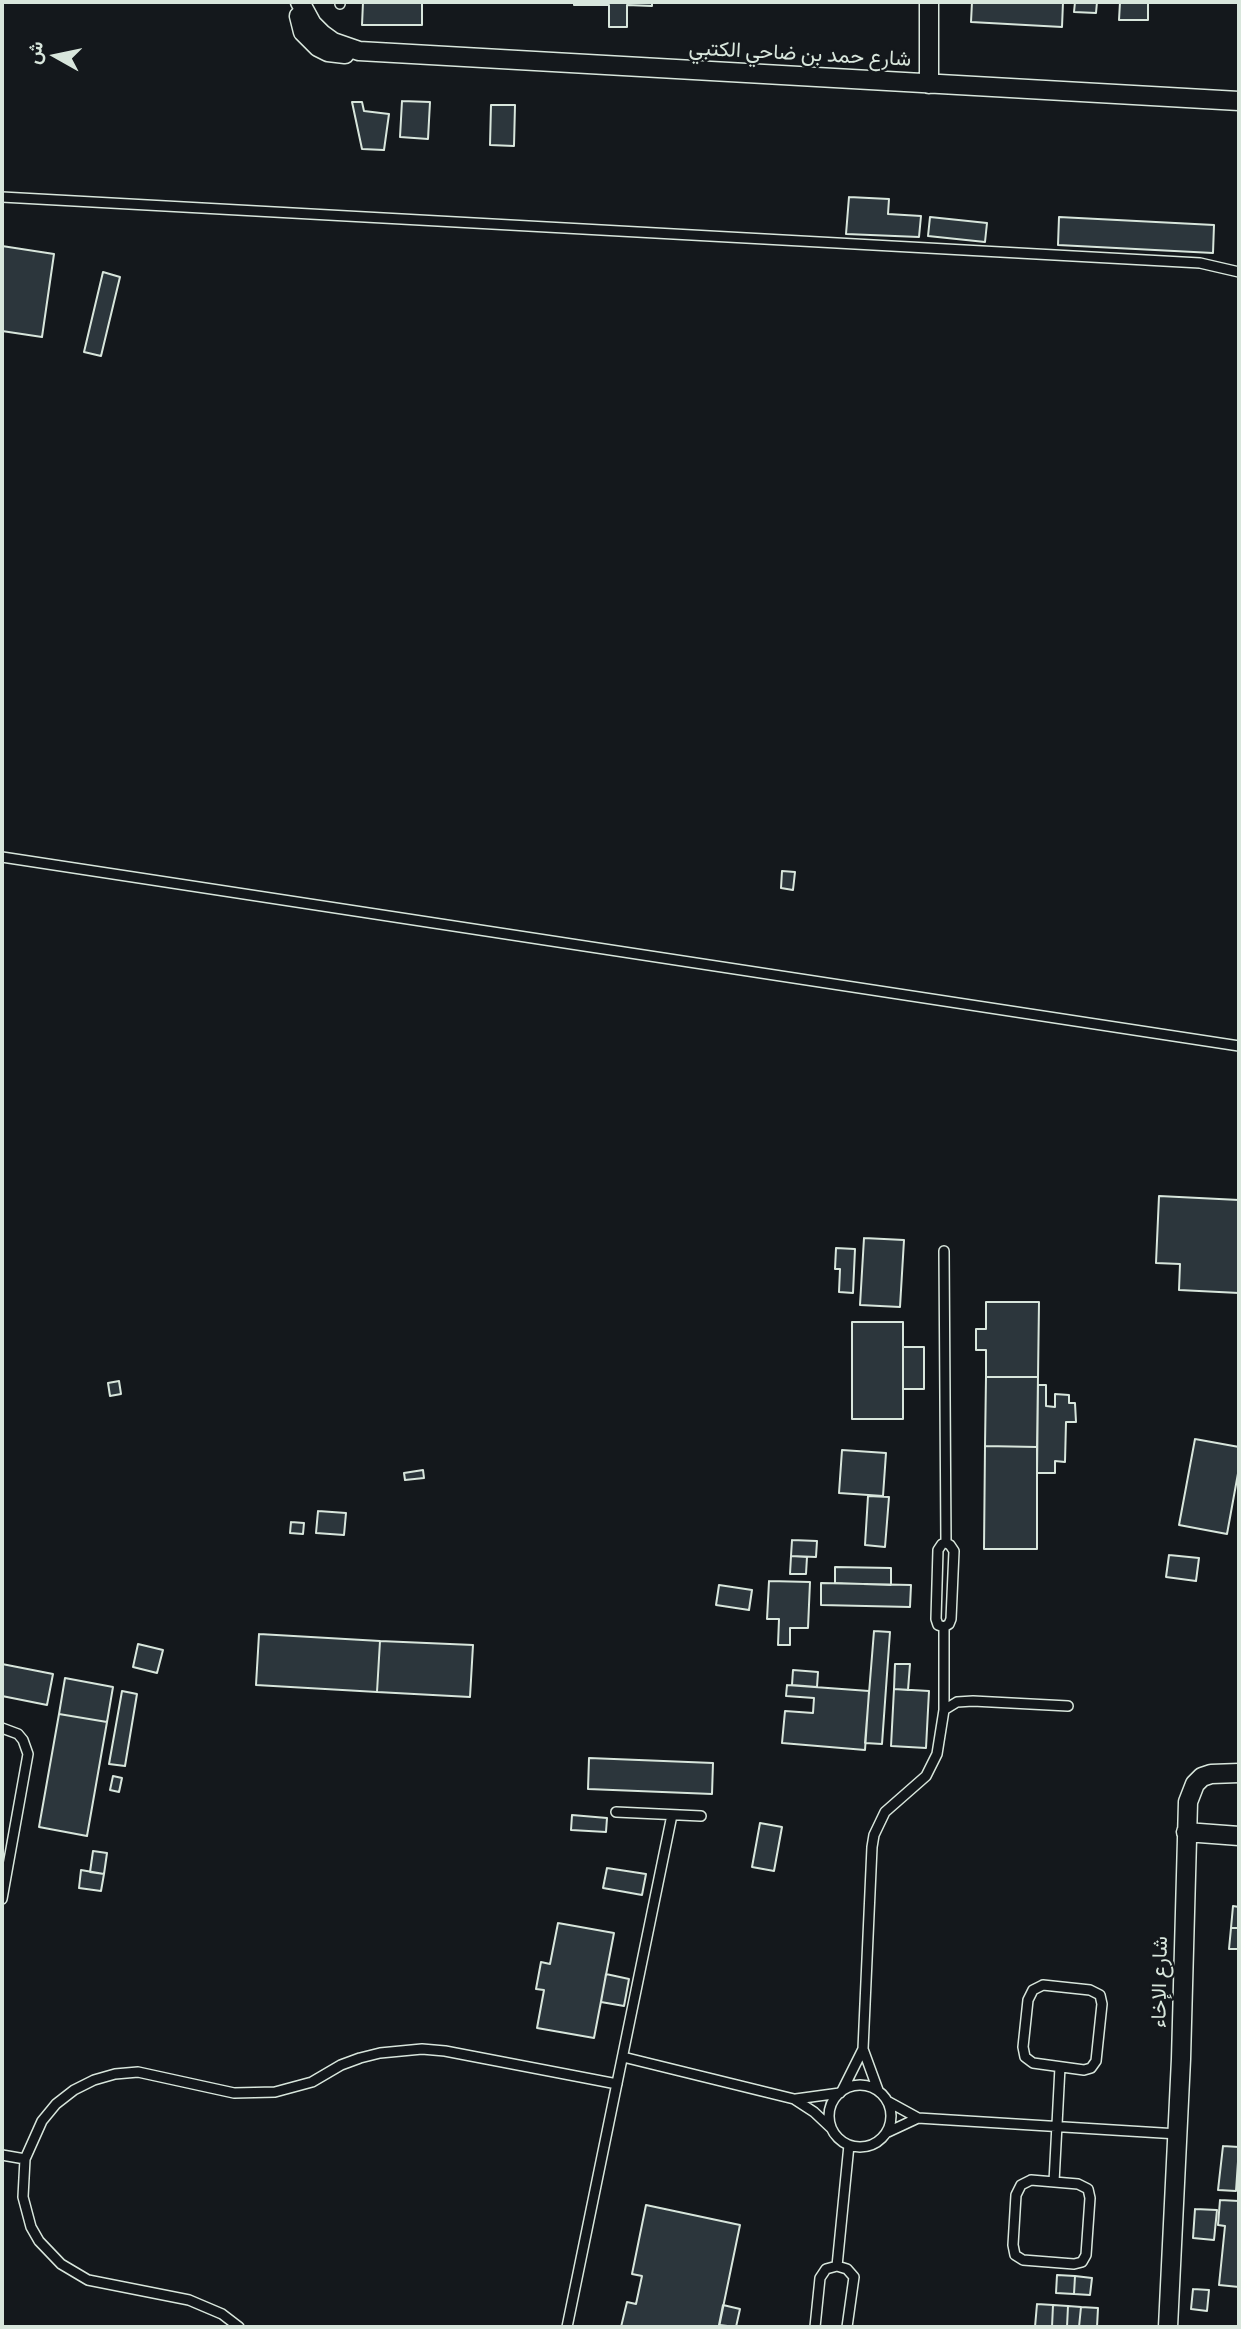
<!DOCTYPE html>
<meta charset="utf-8">
<style>
body{margin:0}
#map{position:relative;width:1241px;height:2329px;overflow:hidden;background:#14181c;font-family:Cabin,Vazirmatn,sans-serif}
canvas{display:block}
.frame{position:absolute;inset:0;border:4px solid #d8e6dc;pointer-events:none}
.north{position:absolute;left:21px;top:21px;width:70px;height:70px;-webkit-text-stroke:5px #14181c;paint-order:stroke;rotate:279deg;font-size:19px;font-weight:700;line-height:28px;text-align:center;color:#d8e6dc}
.north::after{content:'';display:block;margin:auto;width:24px;height:32px;background:#d8e6dc;clip-path:polygon(50% 0,100% 100%,50% 72%,0 100%)}
</style>
<div id="map">
<canvas width="1241" height="2329"></canvas>
<div class="frame"></div>
<div class="north">ش</div>
</div>
<script>
const ctx = document.querySelector('canvas').getContext('2d');
ctx.lineJoin = 'round';
function fillPath(path, color) {
  ctx.fillStyle = color;
  ctx.fill(path, 'evenodd');
}
function poly(rows) {
  const path = new Path2D();
  for (const r of rows) {
    if (r.length === 3) {
      path.moveTo(r[0] + r[2], r[1]);
      path.arc(r[0], r[1], r[2], 0, 2 * Math.PI);
      continue;
    }
    path.moveTo(r[0], r[1]);
    for (let i = 2; i < r.length; i += 2) path.lineTo(r[i], r[i + 1]);
  }
  return path;
}
function trace(path, color, width, dash) {
  ctx.strokeStyle = color;
  ctx.lineWidth = width;
  ctx.lineCap = dash ? 'butt' : 'round';
  ctx.setLineDash(dash || []);
  ctx.stroke(path);
}
function label(font, color, halo, rows, align = 'center') {
  ctx.font = font + ' Cabin,Vazirmatn,sans-serif';
  ctx.lineWidth = 5;
  ctx.setLineDash([]);
  ctx.textBaseline = 'middle';
  ctx.strokeStyle = halo;
  ctx.fillStyle = color;
  for (const [text, x, y, turn = 0] of rows) {
    ctx.save();
    ctx.translate(x, y);
    ctx.rotate((+turn || 0) * Math.PI / 180);
    ctx.textAlign = isNaN(turn) ? turn : align;
    if (halo) ctx.strokeText(text, 0, 0);
    ctx.fillText(text, 0, 0);
    ctx.restore();
  }
}
const building = poly([
 [363,2,422,2,422,25,362,25,363,2],
 [574,2,652,2,652,6,627,5,627,27,609,27,609,5,574,5,574,2],
 [972,2,1063,2,1062,27,971,22,972,2],
 [1075,2,1097,2,1096,13,1074,12,1075,2],
 [1120,2,1148,2,1148,20,1119,20,1120,2],
 [402,101,430,102,428,139,400,137,402,101],
 [352,102,362,102,364,111,389,114,384,150,362,149,352,102],
 [491,105,515,105,514,146,490,145,491,105],
 [849,197,889,199,888,214,921,216,919,237,846,234,849,197],
 [930,217,987,223,985,242,928,236,930,217],
 [1059,217,1214,225,1213,253,1058,245,1059,217],
 [2,246,54,254,42,337,2,331,2,246],
 [103,272,120,277,101,356,84,352,103,272],
 [782,871,795,872,793,890,781,888,782,871],
 [1159,1196,1239,1200,1239,1293,1179,1290,1180,1264,1156,1263,1159,1196],
 [864,1238,904,1240,900,1307,860,1305,864,1238],
 [836,1248,855,1249,853,1293,839,1292,840,1269,835,1269,836,1248],
 [986,1302,1039,1302,1038,1377,986,1377,986,1350,976,1350,976,1329,986,1329,986,1302],
 [852,1322,903,1322,903,1419,852,1419,852,1322],
 [903,1347,924,1347,924,1389,903,1389,903,1347],
 [986,1377,1038,1377,1037,1447,985,1446,986,1377],
 [119,1381,121,1394,110,1396,108,1383,119,1381],
 [1038,1385,1046,1385,1046,1406,1055,1407,1055,1394,1069,1395,1069,1403,1075,1403,1076,1422,1066,1422,1065,1462,1055,1461,1055,1473,1037,1473,1038,1385],
 [1195,1439,1239,1447,1239,1468,1227,1534,1179,1525,1195,1439],
 [985,1446,1037,1447,1037,1549,984,1549,985,1446],
 [842,1450,886,1453,883,1496,839,1493,842,1450],
 [423,1470,424,1478,405,1480,404,1473,423,1470],
 [868,1496,889,1497,885,1547,865,1545,868,1496],
 [318,1511,346,1513,344,1535,316,1533,318,1511],
 [291,1522,304,1523,303,1534,290,1533,291,1522],
 [792,1540,817,1541,816,1557,791,1556,792,1540],
 [1169,1555,1199,1558,1196,1581,1166,1577,1169,1555],
 [791,1556,807,1557,806,1574,790,1574,791,1556],
 [835,1567,891,1568,891,1585,835,1583,835,1567],
 [769,1581,810,1582,808,1628,790,1628,790,1645,778,1645,779,1619,767,1619,769,1581],
 [821,1583,911,1585,910,1607,821,1605,821,1583],
 [719,1585,752,1590,749,1610,716,1605,719,1585],
 [874,1631,890,1632,882,1744,865,1743,874,1631],
 [259,1634,380,1641,377,1692,256,1685,259,1634],
 [380,1641,473,1645,470,1697,377,1692,380,1641],
 [138,1644,163,1650,157,1673,133,1667,138,1644],
 [2,1664,53,1674,47,1705,2,1696,2,1664],
 [895,1664,910,1664,908,1690,894,1689,895,1664],
 [793,1670,818,1672,817,1687,792,1685,793,1670],
 [65,1678,113,1687,107,1722,59,1714,65,1678],
 [787,1685,869,1691,865,1750,782,1743,785,1711,813,1713,814,1698,786,1696,787,1685],
 [894,1689,929,1691,926,1748,891,1746,894,1689],
 [122,1691,137,1694,125,1766,109,1764,122,1691],
 [59,1714,107,1722,87,1836,39,1827,59,1714],
 [589,1758,713,1763,712,1794,588,1789,589,1758],
 [113,1776,122,1778,119,1792,110,1790,113,1776],
 [572,1815,607,1818,606,1832,571,1830,572,1815],
 [760,1823,782,1827,774,1871,752,1867,760,1823],
 [93,1851,107,1853,104,1874,90,1872,93,1851],
 [607,1868,646,1874,642,1895,603,1888,607,1868],
 [81,1870,104,1874,101,1891,79,1888,81,1870],
 [1233,1906,1239,1907,1239,1928,1231,1928,1233,1906],
 [558,1923,614,1933,594,2038,537,2028,544,1990,536,1989,541,1962,550,1964,558,1923],
 [1231,1928,1239,1928,1239,1949,1229,1949,1231,1928],
 [606,1974,629,1979,624,2006,601,2002,606,1974],
 [1223,2146,1239,2147,1236,2191,1218,2190,1223,2146],
 [1220,2200,1239,2201,1239,2287,1219,2285,1225,2226,1218,2225,1220,2200],
 [646,2205,740,2225,719,2327,621,2327,627,2302,636,2304,642,2276,632,2274,646,2205],
 [1195,2209,1217,2210,1214,2240,1193,2238,1195,2209],
 [1057,2275,1075,2276,1074,2294,1056,2293,1057,2275],
 [1075,2276,1092,2278,1090,2295,1074,2294,1075,2276],
 [1193,2289,1209,2290,1207,2311,1191,2309,1193,2289],
 [1037,2304,1053,2305,1052,2327,1035,2327,1037,2304],
 [723,2305,740,2309,736,2327,719,2325,723,2305],
 [1053,2305,1068,2306,1067,2327,1052,2327,1053,2305],
 [1068,2306,1081,2307,1079,2327,1067,2327,1068,2306],
 [1081,2307,1098,2308,1097,2327,1079,2327,1081,2307]
]);
const lane = poly([
 [340,2,340,4],
 [2,197,1200,263,1239,272],
 [2,857,1239,1046],
 [944,1627,938,1625,936,1619,938,1550,942,1544,946,1543],
 [944,1710,957,1702,973,1701,1068,1706],
 [2,1728,18,1734,23,1740,28,1754,2,1899],
 [616,1812,701,1816],
 [1043,1985,1090,1990,1100,1995,1102,2004,1096,2061,1091,2068,1084,2070,1033,2063,1025,2057,1023,2047,1028,2000,1033,1990,1043,1985],
 [623,2057,794,2099,814,2112,831,2128],
 [860,2116,31],
 [878,2090,863,2049,872,1847,874,1835,885,1812,926,1776,937,1754,944,1710,944,1627,949,1624,951,1619,954,1551,950,1545,946,1543,944,1251],
 [842,2091,863,2049],
 [796,2099,840,2093],
 [887,2101,918,2118,1178,2134],
 [888,2132,918,2118],
 [2,2155,25,2159],
 [1031,2180,1078,2184,1088,2189,1090,2198,1086,2255,1082,2262,1074,2264,1023,2260,1015,2255,1013,2245,1016,2195,1021,2185,1031,2180],
 [1054,2182,1060,2067],
 [837,2266,849,2145],
 [239,2327,222,2314,189,2300,88,2280,61,2264,39,2241,31,2227,23,2197,25,2159,42,2121,56,2104,74,2090,94,2080,115,2074,138,2072,234,2093,275,2092,312,2082,341,2065,360,2058,380,2053,422,2049,445,2051,617,2084],
 [567,2327,672,1815],
 [815,2327,820,2278,826,2269,837,2266,847,2269,854,2277,847,2327]
]);
const street = poly([
 [300,2,312,24,322,34,333,42,359,51,1239,101],
 [929,2,929,84],
 [299,16,303,32,318,47,328,52,345,54],
 [1186,1832,1239,1836],
 [1168,2327,1181,2059,1188,1802,1195,1784,1202,1777,1211,1774,1239,1773]
]);
const streetNames = [
 ["شارع حمد بن ضاحي الكتبي",800,54,3],
 ["شارع الإخاء",1160,1982,-89]
];
fillPath(building, '#2c363c');
trace(building, '#d8e6dc', 2);
trace(lane, '#d8e6dc', 12);
trace(street, '#d8e6dc', 21);
trace(lane, '#14181c', 9);
trace(street, '#14181c', 18);
label('21px', '#d8e6dc', '#14181c', streetNames);
</script>
